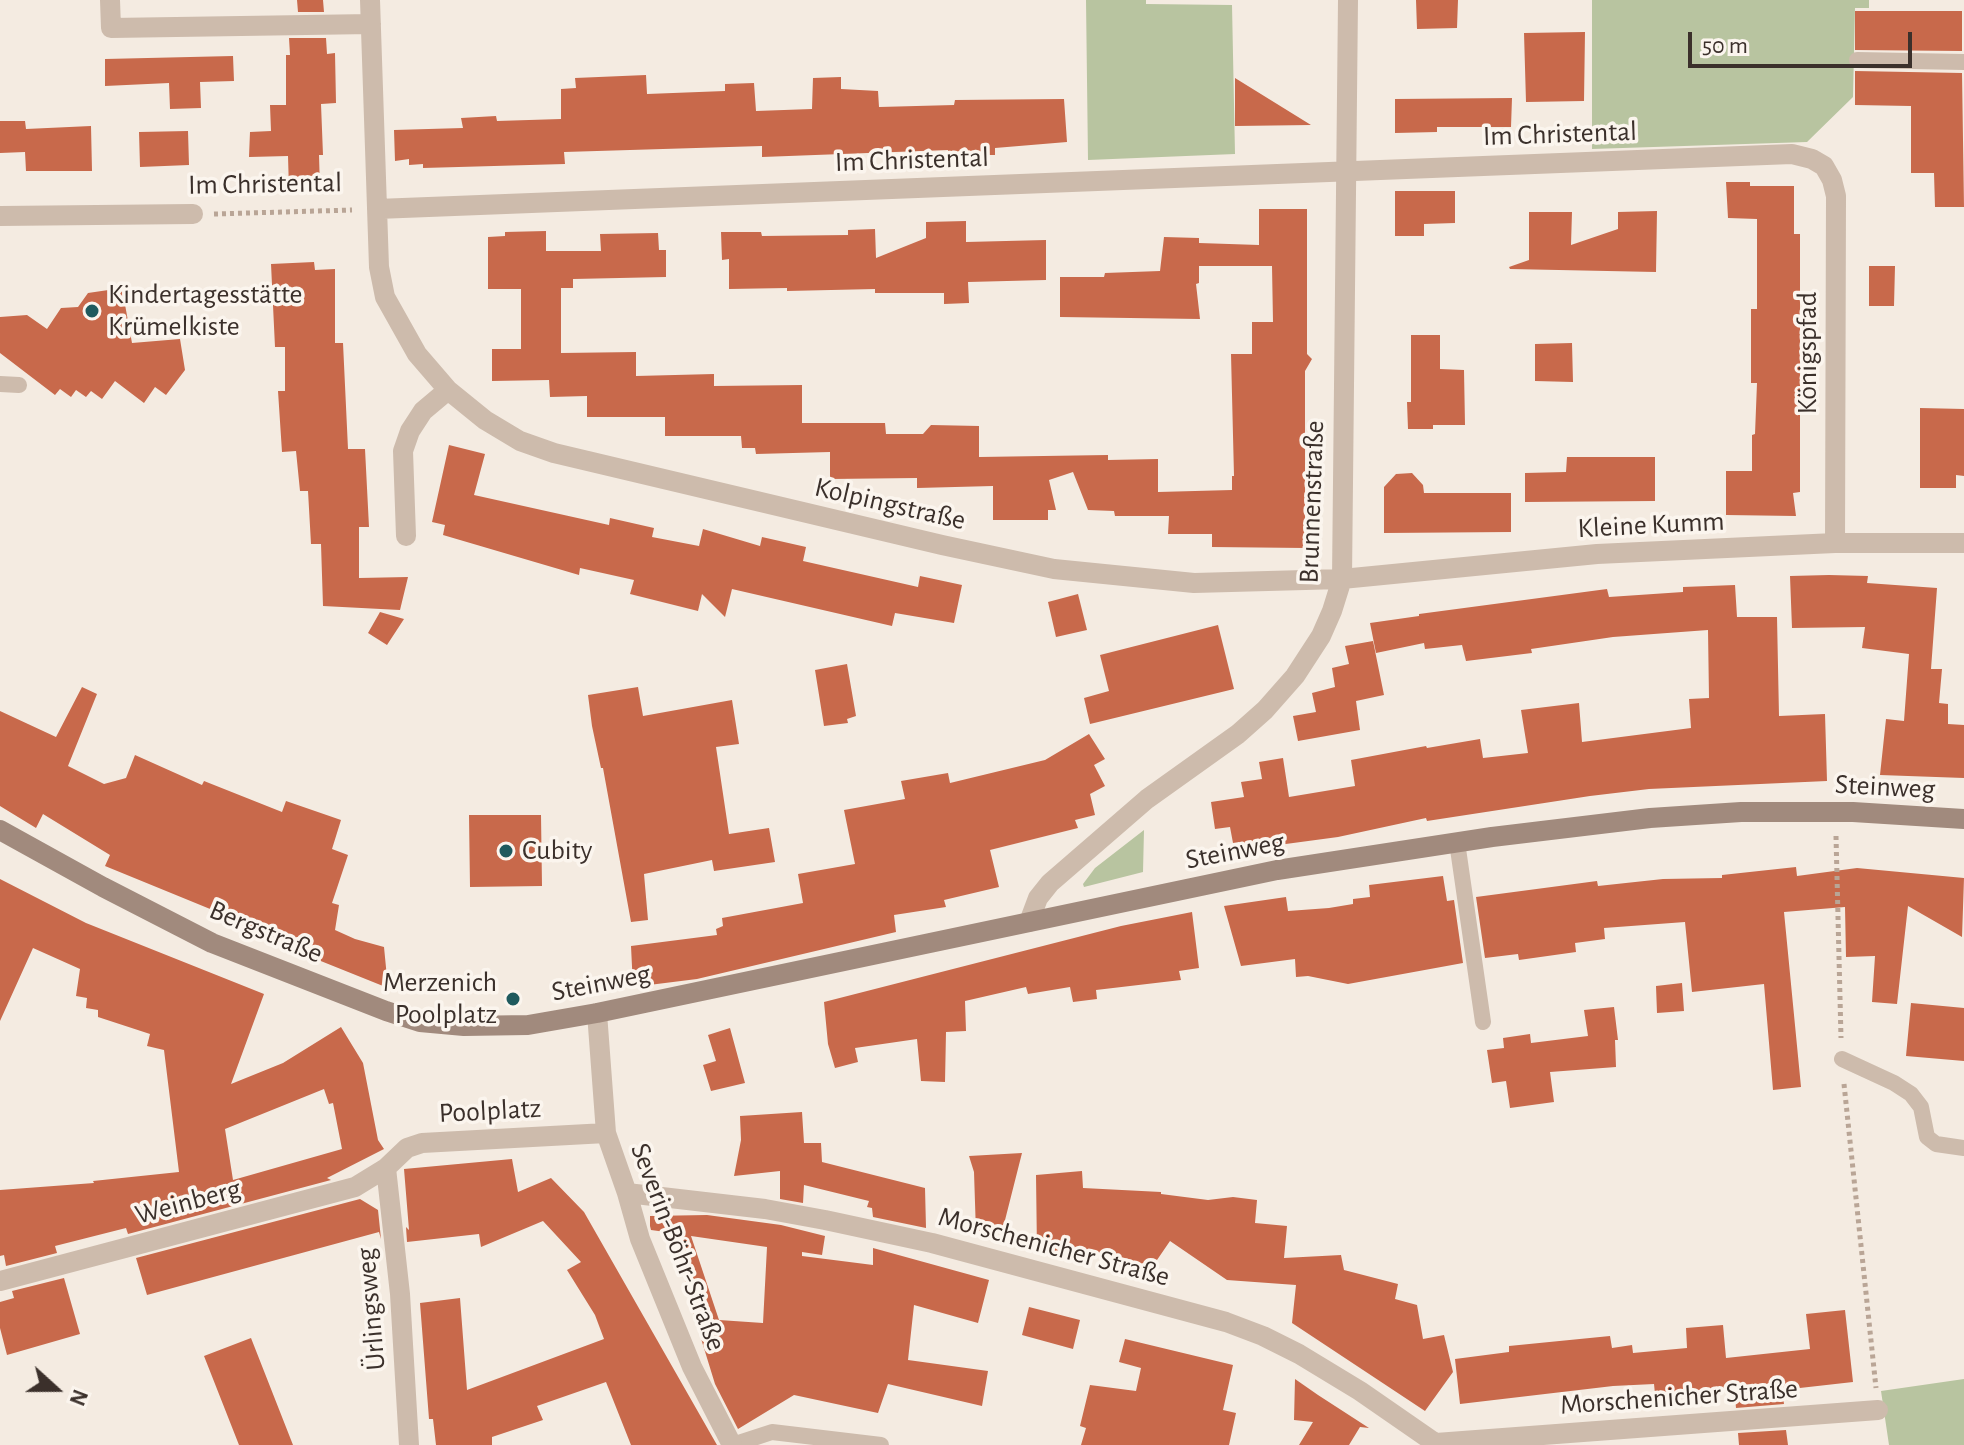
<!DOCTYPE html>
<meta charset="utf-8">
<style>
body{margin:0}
#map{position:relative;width:1964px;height:1445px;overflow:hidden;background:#f4ebe1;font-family:"Alegreya Sans",sans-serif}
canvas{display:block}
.north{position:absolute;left:16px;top:1349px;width:80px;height:80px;-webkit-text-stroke:6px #fbf5ee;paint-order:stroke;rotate:111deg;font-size:22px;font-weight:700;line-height:32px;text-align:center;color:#3b302b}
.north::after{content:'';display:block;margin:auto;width:28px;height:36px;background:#3b302b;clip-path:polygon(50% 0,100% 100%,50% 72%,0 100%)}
.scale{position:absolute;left:1688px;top:32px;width:224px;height:36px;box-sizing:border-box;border:4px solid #3b302b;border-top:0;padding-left:10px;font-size:24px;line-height:28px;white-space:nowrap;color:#3b302b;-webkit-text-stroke:6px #fbf5ee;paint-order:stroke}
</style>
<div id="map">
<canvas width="1964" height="1445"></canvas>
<div class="north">N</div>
<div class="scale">50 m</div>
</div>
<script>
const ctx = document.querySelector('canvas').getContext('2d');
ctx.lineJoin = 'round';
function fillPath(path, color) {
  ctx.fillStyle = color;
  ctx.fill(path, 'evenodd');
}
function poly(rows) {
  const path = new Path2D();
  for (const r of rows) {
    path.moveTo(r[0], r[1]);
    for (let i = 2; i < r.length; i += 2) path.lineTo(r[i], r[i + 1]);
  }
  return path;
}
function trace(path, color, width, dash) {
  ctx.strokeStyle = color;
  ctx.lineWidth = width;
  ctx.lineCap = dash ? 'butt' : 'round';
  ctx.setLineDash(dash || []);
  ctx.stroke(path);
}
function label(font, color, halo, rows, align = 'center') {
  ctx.font = font + ' "Alegreya Sans",sans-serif';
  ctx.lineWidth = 7;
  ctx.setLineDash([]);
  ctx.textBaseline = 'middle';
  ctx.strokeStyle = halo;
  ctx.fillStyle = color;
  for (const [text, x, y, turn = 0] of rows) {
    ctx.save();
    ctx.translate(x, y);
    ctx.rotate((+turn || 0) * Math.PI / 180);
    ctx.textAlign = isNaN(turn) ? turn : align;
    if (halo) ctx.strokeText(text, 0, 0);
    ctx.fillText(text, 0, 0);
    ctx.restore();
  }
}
const green = poly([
 [1086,0,1146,0,1146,4,1232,5,1235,154,1088,160],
 [1592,0,1869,0,1869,8,1855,8,1853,97,1807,142,1592,149],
 [1144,830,1143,872,1084,887,1083,884,1095,868],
 [1964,1379,1964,1445,1889,1445,1881,1391]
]);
const building = poly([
 [297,0,323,0,324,12,298,12],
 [1416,0,1458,0,1457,28,1417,29],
 [1855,11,1962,11,1962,51,1855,50],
 [1585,32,1584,101,1526,102,1524,33],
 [289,38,326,38,327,54,335,53,336,103,321,104,323,155,319,155,320,189,289,190,288,156,249,157,250,132,271,131,270,105,286,105,286,55,290,55],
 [233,56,234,81,200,82,201,108,170,109,169,83,105,86,105,59],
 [1855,71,1962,73,1964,207,1935,207,1934,173,1911,173,1911,106,1855,105],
 [646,75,647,94,725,91,725,84,754,83,756,111,812,109,813,78,841,77,841,89,878,91,879,107,954,105,955,100,1064,99,1067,142,995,148,995,155,977,155,948,156,948,150,762,157,762,146,564,152,565,164,423,168,423,164,409,165,409,159,395,161,394,130,463,128,461,118,496,116,497,121,561,119,561,89,576,88,575,78],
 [1235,78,1311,125,1235,126],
 [1512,98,1511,127,1437,127,1437,132,1395,133,1395,99],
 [0,121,25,121,26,129,91,126,92,171,26,171,25,152,0,153],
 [188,131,189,165,140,167,139,132],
 [1726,182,1750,182,1750,186,1794,186,1794,234,1800,234,1800,492,1793,493,1796,516,1726,515,1726,471,1752,471,1752,435,1755,434,1757,383,1751,383,1751,309,1757,309,1757,219,1728,218],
 [1395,191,1455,191,1455,223,1424,224,1424,236,1395,236],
 [1259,209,1307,209,1307,354,1312,359,1305,371,1305,548,1212,547,1212,534,1168,534,1169,516,1115,516,1114,511,1088,510,1073,472,1049,480,1056,510,1048,510,1048,520,993,520,993,486,917,488,917,478,830,479,830,452,756,454,755,448,742,448,741,436,665,436,665,417,587,417,587,396,550,397,549,380,492,381,492,349,521,349,521,289,488,289,488,237,505,236,505,232,546,231,546,251,601,251,600,234,658,233,659,250,666,250,666,277,573,279,573,288,561,288,561,353,636,352,636,376,714,374,714,386,802,385,802,423,885,423,886,434,923,434,931,425,979,426,979,457,1108,455,1108,460,1158,459,1158,492,1232,490,1232,476,1234,476,1231,354,1252,354,1252,322,1273,322,1272,266,1199,266,1199,283,1196,284,1200,319,1060,317,1060,277,1104,277,1105,273,1160,271,1164,237,1199,238,1199,243,1259,245],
 [1657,211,1656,272,1510,269,1509,267,1529,260,1529,212,1572,212,1571,245,1618,229,1618,212],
 [966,221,966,242,1046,240,1046,280,968,282,969,303,944,304,944,293,875,293,875,289,787,291,787,288,729,289,729,259,722,260,721,232,761,232,762,236,848,235,848,230,875,229,876,258,926,238,926,222],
 [314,262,315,270,335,269,335,343,343,343,348,449,365,449,369,527,359,527,359,578,408,577,400,610,323,606,321,544,311,544,308,491,300,491,296,451,282,452,278,391,285,391,285,347,275,347,271,264],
 [1869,266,1895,266,1894,306,1869,306],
 [122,288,132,343,180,339,185,370,166,395,155,387,144,403,115,381,102,399,91,391,86,397,76,390,71,397,60,389,55,395,0,353,0,317,27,315,47,329,61,308,78,307,88,293],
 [1411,335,1440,335,1440,369,1464,370,1465,425,1433,425,1433,429,1408,429,1407,402,1411,402],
 [1572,343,1573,382,1535,381,1535,344],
 [1920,408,1964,409,1964,476,1956,475,1956,488,1920,488],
 [449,445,485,454,474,495,609,525,610,518,654,528,652,537,699,546,703,529,760,546,762,537,806,547,803,561,918,587,920,576,962,585,954,623,895,613,892,626,732,589,725,617,702,594,698,611,630,594,634,580,580,568,579,575,443,535,445,525,432,522],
 [1567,457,1655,457,1655,501,1525,502,1525,473,1566,472],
 [1412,473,1423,485,1424,493,1511,493,1511,532,1384,533,1384,487,1396,474],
 [1829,575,1868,576,1867,583,1937,588,1931,669,1942,669,1939,703,1948,704,1948,724,1964,725,1964,778,1880,775,1886,719,1904,721,1909,654,1862,648,1865,627,1792,628,1790,576],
 [1735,585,1737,617,1777,617,1779,716,1825,714,1827,781,1649,789,1590,796,1427,821,1426,818,1338,837,1241,850,1239,842,1233,843,1230,827,1215,829,1211,802,1244,797,1241,782,1262,779,1259,762,1283,758,1289,797,1355,786,1351,760,1426,746,1427,748,1480,739,1483,758,1528,753,1521,710,1579,703,1582,742,1691,728,1689,699,1709,698,1708,630,1613,637,1531,649,1532,653,1466,661,1462,645,1425,649,1424,643,1376,653,1370,623,1419,616,1419,614,1607,589,1609,597,1683,592,1683,587],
 [1078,594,1087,630,1056,637,1048,602],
 [380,612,404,619,387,645,368,633],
 [1218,625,1234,689,1090,724,1084,698,1109,691,1100,655],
 [1373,641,1384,695,1356,701,1360,730,1298,741,1293,716,1316,712,1312,693,1335,687,1332,668,1349,664,1345,646],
 [847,664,856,716,847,719,848,723,824,726,815,670],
 [82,687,97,694,68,766,104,784,126,778,135,755,202,785,204,781,282,812,286,801,341,820,332,849,348,855,332,903,339,905,335,930,355,939,384,947,388,988,256,935,259,929,105,866,110,855,43,814,36,828,0,806,0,711,56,737],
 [638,687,643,716,732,700,739,744,716,747,729,834,769,828,775,862,714,871,712,860,644,874,648,920,631,922,603,768,601,768,592,726,588,695],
 [1089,734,1105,759,1094,765,1105,786,1090,794,1095,815,1075,820,1078,828,990,850,999,887,944,900,946,907,894,915,896,932,697,979,633,987,631,946,717,935,716,929,723,926,722,918,803,903,798,874,855,864,844,810,905,799,901,781,948,773,950,783,1045,760],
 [469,815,541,815,542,886,470,887],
 [1796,867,1797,876,1857,868,1964,878,1962,937,1908,906,1897,1004,1872,1002,1875,956,1846,957,1845,907,1784,912,1801,1087,1773,1090,1764,984,1692,992,1685,922,1604,928,1605,939,1575,943,1576,952,1519,960,1518,954,1485,958,1476,897,1597,881,1598,886,1663,879,1722,878,1722,875],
 [1443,876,1447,901,1454,900,1463,963,1348,984,1308,976,1296,977,1295,959,1241,966,1224,906,1286,897,1288,911,1329,908,1353,904,1353,899,1370,897,1369,885],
 [0,879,86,923,264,994,231,1084,283,1063,341,1027,363,1063,378,1140,384,1149,327,1178,331,1180,128,1234,126,1228,55,1246,57,1253,6,1266,4,1255,0,1256,0,1190,94,1183,93,1181,179,1172,164,1050,147,1046,150,1034,98,1017,98,1010,86,1008,87,998,76,996,80,969,33,948,0,1021],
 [324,1089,329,1104,333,1103,342,1149,233,1180,225,1129],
 [1192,912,1199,968,1179,971,1181,980,1096,990,1097,999,1073,1002,1070,987,1028,994,1026,987,965,1001,966,1031,946,1032,945,1082,921,1081,917,1039,855,1048,858,1062,835,1068,828,1044,824,1002,1121,926],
 [1682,983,1684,1011,1657,1013,1656,986],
 [1911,1003,1964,1008,1964,1061,1906,1056],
 [1614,1007,1618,1040,1615,1040,1616,1067,1550,1072,1554,1102,1510,1108,1506,1081,1492,1083,1487,1050,1504,1048,1503,1038,1530,1034,1531,1043,1588,1036,1584,1010],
 [730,1028,745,1083,711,1091,703,1065,716,1061,708,1035],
 [802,1112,804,1143,821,1143,822,1162,925,1188,926,1228,873,1217,872,1208,867,1207,869,1201,804,1185,803,1203,780,1199,780,1171,734,1176,741,1140,740,1116],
 [1022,1153,1002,1232,976,1233,974,1172,969,1156],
 [512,1159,518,1192,551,1178,584,1212,717,1445,631,1445,606,1382,537,1406,543,1420,492,1437,492,1445,436,1445,433,1419,429,1419,420,1303,460,1298,467,1390,604,1339,595,1315,567,1270,581,1262,543,1221,481,1247,479,1234,407,1242,406,1227,409,1230,404,1169],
 [1082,1171,1083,1188,1161,1192,1161,1194,1208,1200,1233,1197,1257,1200,1255,1223,1287,1226,1284,1258,1341,1255,1344,1270,1398,1284,1395,1299,1417,1305,1423,1339,1444,1335,1453,1372,1425,1411,1292,1323,1296,1285,1227,1280,1170,1241,1144,1279,1107,1270,1111,1253,1037,1252,1036,1175],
 [360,1199,378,1210,381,1239,379,1232,147,1295,136,1258],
 [707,1215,781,1225,825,1236,822,1255,802,1252,802,1256,873,1265,873,1248,989,1280,978,1323,914,1305,908,1360,988,1371,982,1406,888,1384,878,1413,794,1395,738,1429,715,1384,687,1293,680,1234,651,1230,650,1226,650,1216],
 [691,1236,767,1247,763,1323,719,1320],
 [64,1278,80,1334,7,1355,0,1328,0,1302,14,1298,12,1291],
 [1029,1307,1080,1320,1073,1349,1022,1335],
 [1845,1310,1853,1382,1782,1390,1784,1404,1736,1408,1734,1387,1655,1394,1654,1384,1613,1386,1460,1404,1455,1359,1509,1352,1509,1346,1610,1336,1612,1348,1632,1345,1633,1353,1687,1348,1686,1328,1723,1325,1726,1358,1810,1349,1806,1314],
 [251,1338,293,1445,239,1445,204,1356],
 [1125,1339,1233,1365,1223,1410,1236,1413,1229,1445,1081,1445,1086,1428,1080,1426,1090,1385,1136,1391,1141,1368,1119,1362],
 [1295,1379,1318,1395,1369,1428,1360,1427,1349,1445,1299,1445,1313,1422,1294,1420],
 [1786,1430,1788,1445,1739,1445,1738,1433]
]);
const path = poly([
 [214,214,352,210],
 [1836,836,1841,1038],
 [1844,1084,1876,1388]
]);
const lane = poly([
 [1857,60,1964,62],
 [0,384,19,385],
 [1457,842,1483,1022],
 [1842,1059,1894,1083,1911,1094,1921,1107,1927,1137,1936,1144,1964,1148],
 [732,1445,772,1432,881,1445]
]);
const street = poly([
 [110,0,111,28,371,24],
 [370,0,379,267,385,297,417,354,448,390,485,420,520,441,554,453,942,545,1054,569,1194,583,1342,579,1597,554,1835,543,1964,543],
 [377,209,1792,154,1812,159,1824,166,1832,180,1836,196,1835,543],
 [0,216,193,214],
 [406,536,403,451,410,431,423,411,448,390],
 [1029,922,1038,898,1050,883,1147,799,1238,734,1265,710,1295,676,1321,636,1332,611,1342,579,1348,0],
 [597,1013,606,1133,627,1193,640,1239,692,1367,732,1445],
 [386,1168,400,1294,409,1445],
 [627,1193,765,1209,825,1220,932,1243,1226,1322,1263,1336,1299,1354,1360,1391,1438,1445],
 [0,1281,355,1187,386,1168,407,1148,422,1143,606,1133],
 [1436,1443,1878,1410]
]);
const secondary = poly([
 [0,830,103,887,212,943,386,1011,420,1022,464,1026,528,1025,597,1013,1277,870,1492,837,1650,818,1741,812,1853,812,1964,819]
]);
const markers = [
 [92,311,8,"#1f5a5e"],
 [506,851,8,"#1f5a5e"],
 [513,999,8,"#1f5a5e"]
];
const streetNames = [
 ["Im Christental",1560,134,-2],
 ["Im Christental",912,160,-2],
 ["Im Christental",265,184,-1],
 ["Königspfad",1808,353,-90],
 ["Brunnenstraße",1312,502,-88],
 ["Kolpingstraße",890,504,13],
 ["Kleine Kumm",1651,525,-3],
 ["Steinweg",1885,787,3],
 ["Steinweg",1235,851,-11],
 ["Bergstraße",266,932,23],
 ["Steinweg",601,983,-11],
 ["Poolplatz",490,1111,-3],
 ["Weinberg",188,1202,-15],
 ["Severin-Böhr-Straße",678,1247,69],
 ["Morschenicher Straße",1054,1247,15],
 ["Ürlingsweg",371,1309,-95],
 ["Morschenicher Straße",1679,1397,-4]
];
const poiNames = [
 ["Kindertagesstätte",108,295],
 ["Krümelkiste",108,327],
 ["Cubity",522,851],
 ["Merzenich",497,983,"right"],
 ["Poolplatz",497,1015,"right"]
];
fillPath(green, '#b8c4a0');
fillPath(building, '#c8694b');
trace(path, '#b9a596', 5, [4, 4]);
trace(lane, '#cdbbac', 16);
trace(street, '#cdbbac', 20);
trace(secondary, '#a18a7d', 20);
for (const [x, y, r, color] of markers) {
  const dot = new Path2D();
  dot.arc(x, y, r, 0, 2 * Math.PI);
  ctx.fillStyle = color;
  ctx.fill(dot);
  trace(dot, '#fbf5ee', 3);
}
label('28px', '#3b302b', '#fbf5ee', streetNames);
label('28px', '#3b302b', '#fbf5ee', poiNames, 'left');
</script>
